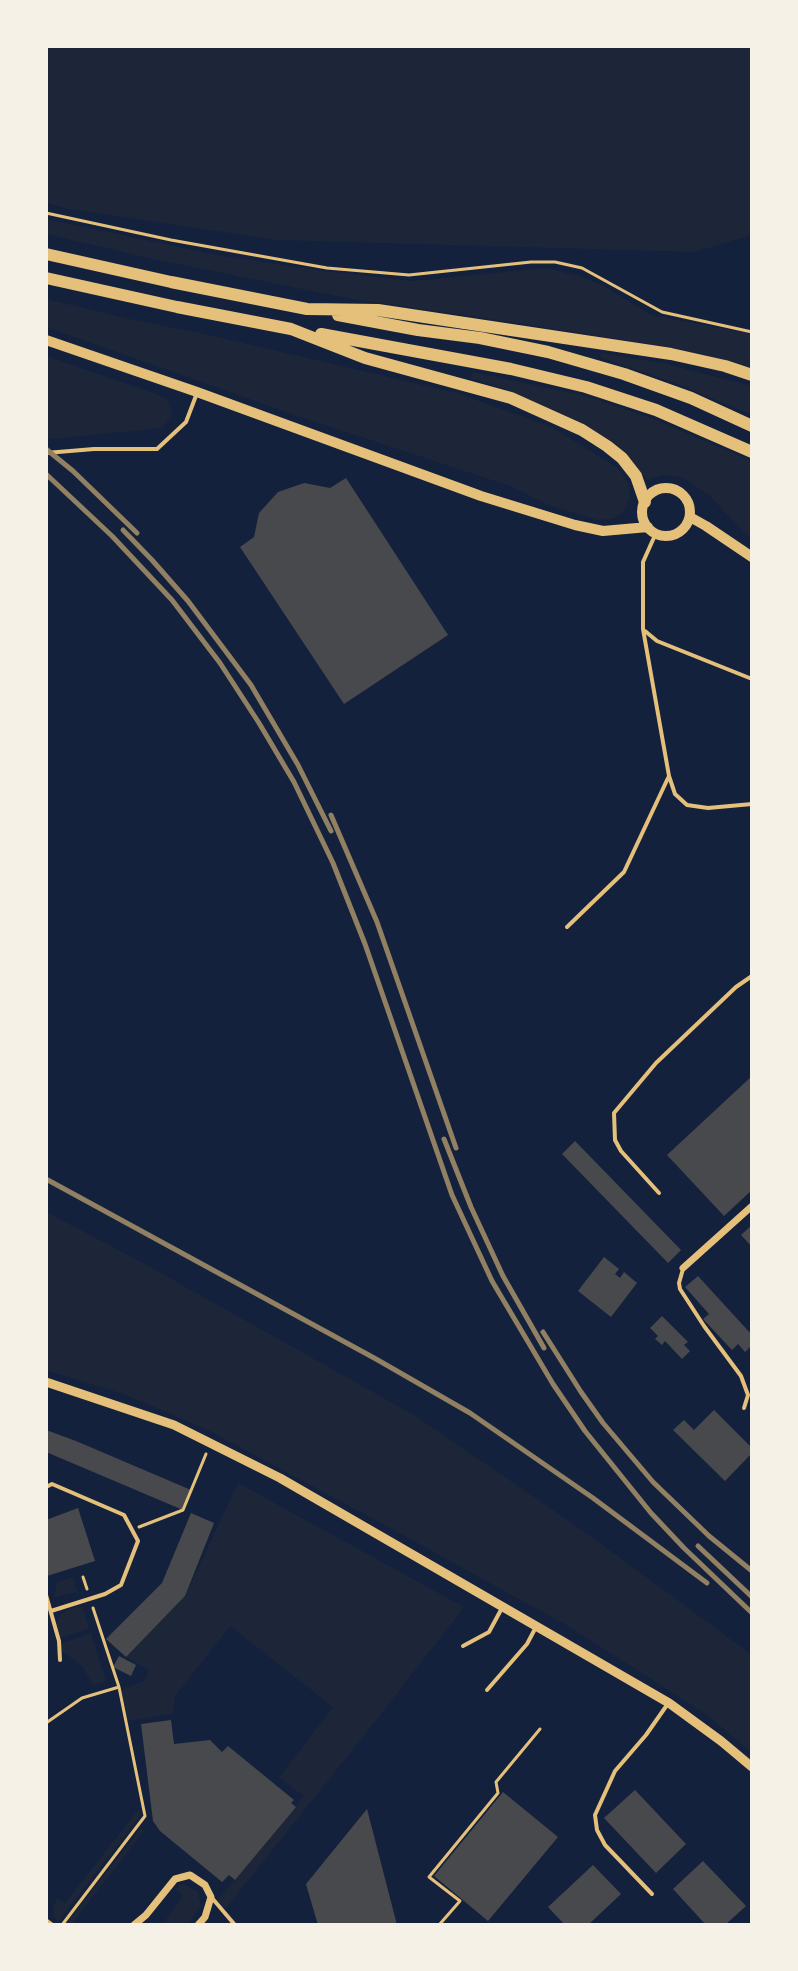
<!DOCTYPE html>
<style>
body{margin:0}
#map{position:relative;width:798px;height:1971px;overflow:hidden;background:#14213d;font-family:"Varela Round",sans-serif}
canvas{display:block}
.frame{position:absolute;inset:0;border:48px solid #f6f1e7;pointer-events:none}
</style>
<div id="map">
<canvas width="798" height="1971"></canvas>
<div class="frame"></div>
</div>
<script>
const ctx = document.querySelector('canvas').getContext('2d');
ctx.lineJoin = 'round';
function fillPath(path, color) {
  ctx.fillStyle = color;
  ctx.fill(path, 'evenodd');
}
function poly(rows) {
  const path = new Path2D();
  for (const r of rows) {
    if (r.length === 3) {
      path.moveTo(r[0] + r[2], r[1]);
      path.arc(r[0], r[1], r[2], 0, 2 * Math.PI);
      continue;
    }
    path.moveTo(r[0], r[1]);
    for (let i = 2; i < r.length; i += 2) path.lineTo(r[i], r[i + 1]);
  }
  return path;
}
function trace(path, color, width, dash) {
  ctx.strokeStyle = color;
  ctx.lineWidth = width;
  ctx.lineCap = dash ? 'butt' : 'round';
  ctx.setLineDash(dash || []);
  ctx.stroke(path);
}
const green = poly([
 [46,46,752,46,752,235,694,252,277,240,69,209,46,203],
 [46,219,222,256,323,271,411,281,546,268,579,276,602,285,651,315,752,334,752,368,702,355,641,343,523,324,352,299,153,259,46,234],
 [46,299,125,318,209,335,457,393,552,427,616,467,623,474,629,485,630,497,624,511,613,519,597,520,549,505,510,486,295,415,46,327],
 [601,353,663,363,752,386,752,415,675,383,602,358,600,355],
 [46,356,156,394,168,400,172,416,162,428,50,439,46,436],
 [472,372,582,395,651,418,752,461,752,541,709,495,681,477,662,475,647,480,629,458,574,421,504,389,470,378],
 [46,1212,134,1258,414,1415,582,1530,752,1655,752,1753,707,1715,568,1626,390,1528,208,1430,126,1395,46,1370],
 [238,1483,464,1607,366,1733,226,1908,216,1902,304,1796,279,1778,333,1707,230,1626,175,1696,173,1714,126,1721,120,1690,144,1681,149,1670,126,1657,185,1596],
 [73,1577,77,1592,54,1597,57,1582],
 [82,1606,89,1629,60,1638,57,1625,60,1615,70,1609],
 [91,1633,106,1681,93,1685,82,1666,62,1651,60,1644],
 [138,1810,140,1812,138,1819,58,1922,54,1917,53,1908,57,1898,65,1903],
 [141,1828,144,1831,74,1921,78,1925,65,1925],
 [184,1884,198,1892,201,1906,187,1925,162,1925,183,1896,176,1889,179,1885]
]);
const building = poly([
 [346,478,448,635,344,704,240,547,254,537,259,513,278,492,304,483,330,488],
 [752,1076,752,1190,724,1216,667,1155],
 [575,1141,681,1250,668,1263,562,1154],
 [752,1225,752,1247,741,1235],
 [604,1257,619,1269,615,1274,620,1278,624,1272,637,1283,611,1317,578,1291],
 [698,1276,752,1335,752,1345,745,1352,738,1344,732,1350,703,1319,709,1314,685,1287],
 [662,1316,688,1342,684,1345,690,1351,682,1359,665,1341,662,1345,655,1339,658,1336,650,1328],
 [714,1410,752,1448,752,1453,725,1481,673,1430,684,1420,694,1430],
 [46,1430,76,1441,191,1490,183,1510,46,1452],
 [78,1508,95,1561,47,1576,46,1520],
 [191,1513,214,1523,185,1596,126,1657,106,1639,162,1583],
 [119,1656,136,1665,131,1676,113,1667],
 [171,1720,174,1744,210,1740,222,1752,228,1746,294,1800,291,1803,296,1807,235,1880,229,1875,222,1882,160,1831,153,1821,141,1724],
 [635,1790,686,1844,656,1873,604,1818],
 [503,1792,558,1837,488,1921,434,1876],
 [367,1809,397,1925,318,1925,306,1884],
 [703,1861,746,1906,725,1925,706,1925,673,1889],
 [593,1865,621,1894,588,1925,565,1925,548,1907]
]);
const path = poly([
 [46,213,171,240,327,268,409,275,531,262,555,262,582,268,662,312,752,332],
 [139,1527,183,1510,206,1454],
 [83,1577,87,1589],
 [46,1723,82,1698,119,1687],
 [62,1925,145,1816,119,1687,93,1608],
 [439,1925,460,1901,429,1877,498,1793,496,1782,540,1729]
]);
const service = poly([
 [46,453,94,449,157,449,186,422,197,393],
 [656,533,643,562,643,629,669,776,675,794,687,805,708,808,752,804],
 [645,631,657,641,752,679],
 [567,927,624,872,668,778],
 [659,1193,621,1151,615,1140,614,1113,656,1063,736,987,752,976],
 [683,1269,679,1283,680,1289,704,1326,741,1376,748,1395,744,1408],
 [46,1487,52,1484,124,1515,138,1541,121,1585,105,1594,51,1611],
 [46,1595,59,1641,60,1660],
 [463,1646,489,1632,502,1608],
 [487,1690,527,1644,536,1627],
 [652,1894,605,1845,597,1830,595,1815,615,1771,646,1735,667,1705],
 [212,1898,235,1925]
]);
const minor = poly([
 [683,1268,752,1206],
 [46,1922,50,1925],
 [134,1925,146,1915,175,1879,190,1875,205,1885,211,1897,205,1917,198,1925]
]);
const tertiary = poly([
 [46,1382,174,1425,280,1478,669,1703,721,1741,752,1767]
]);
const secondary = poly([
 [46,340,197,392,481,496,575,525,603,531,648,527],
 [666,512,24],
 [690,517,706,526,752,557]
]);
const trunk = poly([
 [46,254,171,282,307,309,378,310,671,354,725,366,752,375],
 [46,278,177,307,291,329,365,358,511,398,582,430,607,446,622,458,636,476,645,502],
 [338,315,418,330,480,338,548,352,624,374,691,398,752,426],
 [321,334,511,369,586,387,656,410,752,452]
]);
const rail = poly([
 [46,449,73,471,137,533],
 [46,474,112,536,172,600,220,663,259,723,294,782,333,863,365,944,452,1195,492,1281,553,1384,585,1431,651,1513,684,1548,752,1613],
 [123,530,152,560,188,601,251,685,298,765,331,831],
 [331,815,377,922,456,1148],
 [444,1139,471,1207,503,1276,544,1348],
 [46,1179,376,1359,470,1413,593,1498,707,1583],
 [543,1332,581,1392,603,1423,653,1482,709,1536,752,1571],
 [698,1546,752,1597]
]);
fillPath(green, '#1d2539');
fillPath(building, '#48494c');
trace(path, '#e5c07b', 3);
trace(service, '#e5c07b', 4);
trace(minor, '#e5c07b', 7);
trace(tertiary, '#e5c07b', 9);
trace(secondary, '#e5c07b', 10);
trace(trunk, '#e5c07b', 12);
trace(rail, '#918062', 5);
</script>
